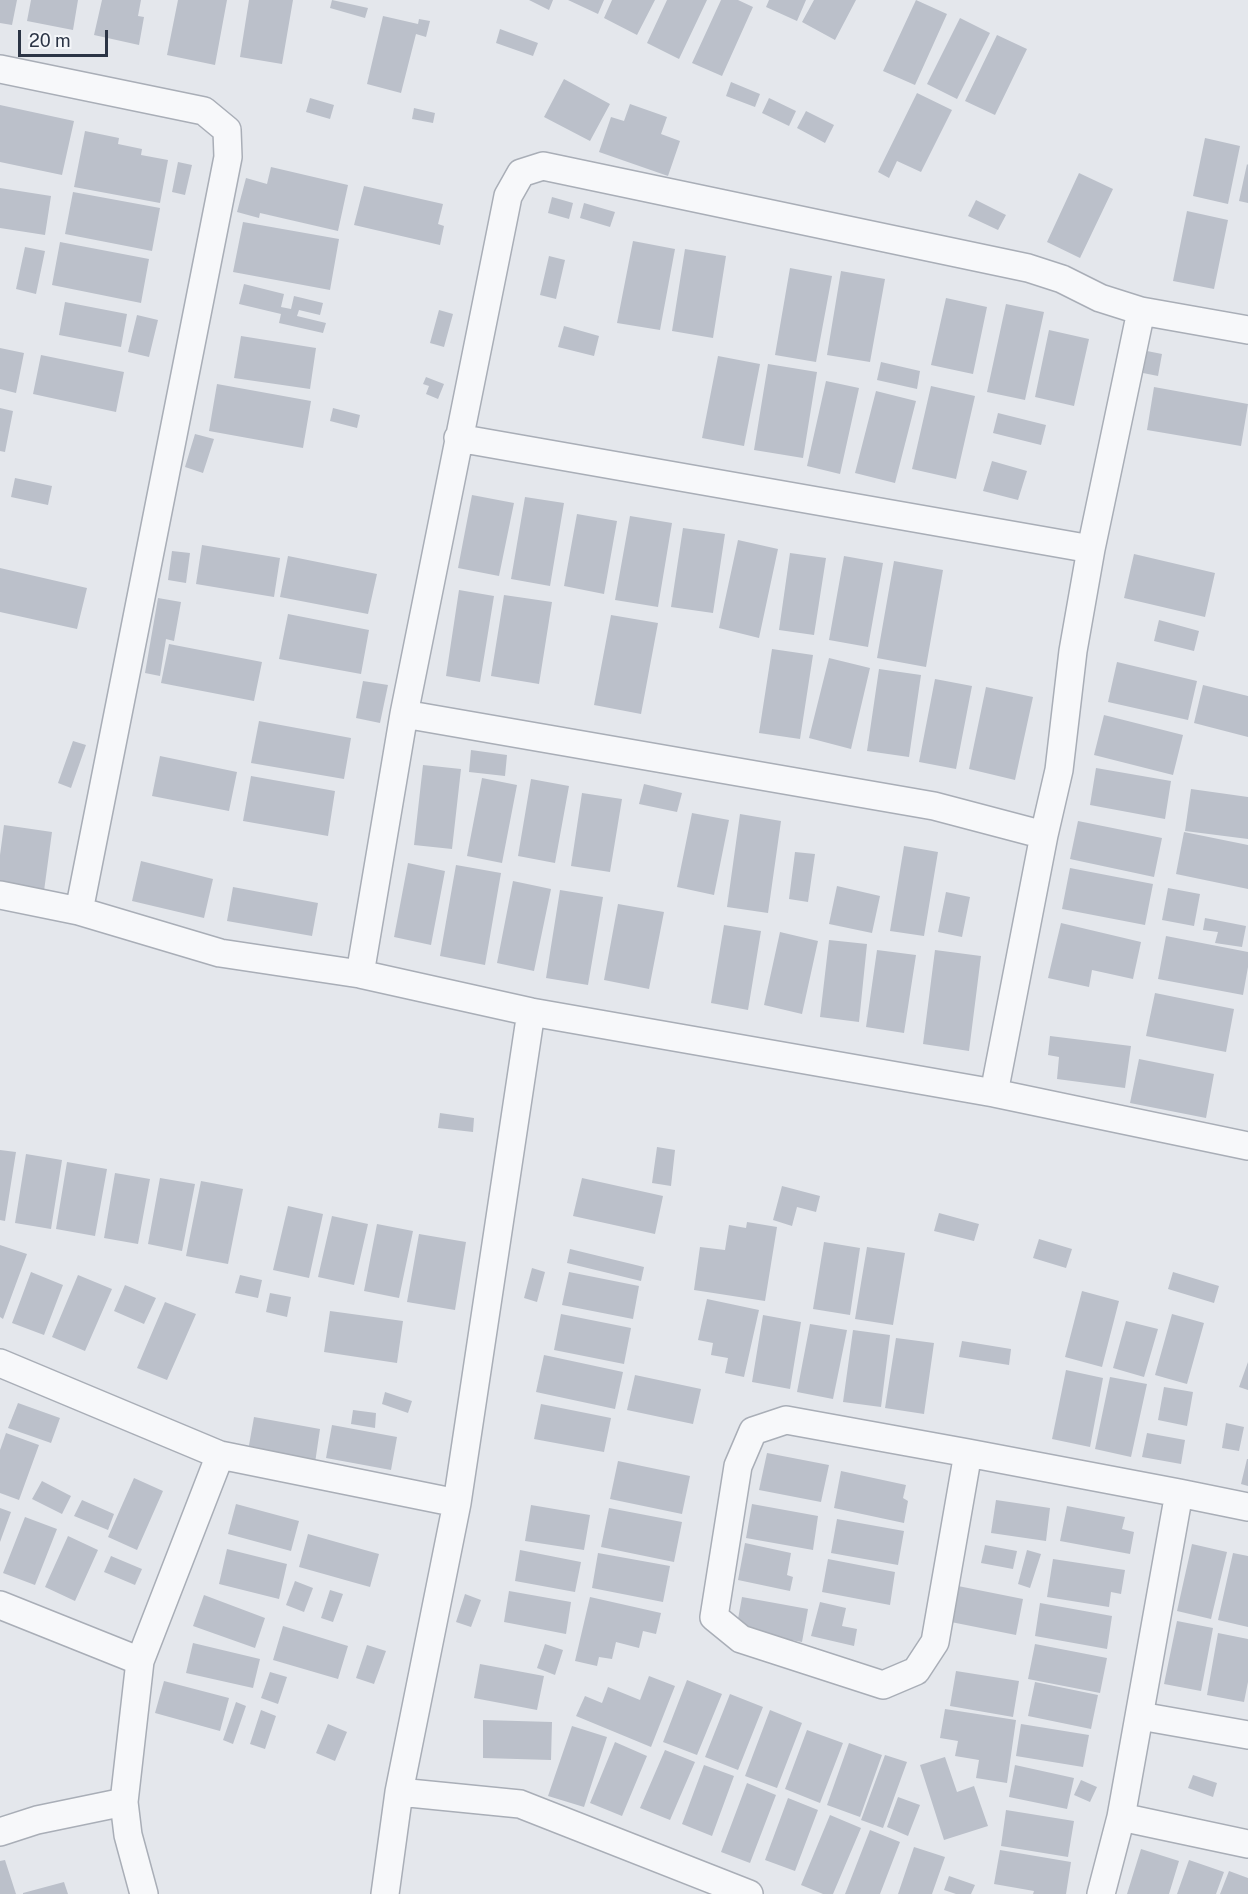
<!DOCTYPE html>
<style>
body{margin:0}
#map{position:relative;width:1248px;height:1894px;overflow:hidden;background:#e4e7ec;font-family:"Public Sans",sans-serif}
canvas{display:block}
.scale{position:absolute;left:18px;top:30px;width:90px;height:27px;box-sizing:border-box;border:3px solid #2b3445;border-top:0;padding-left:8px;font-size:18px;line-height:21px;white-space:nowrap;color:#2b3445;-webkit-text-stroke:4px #f4f6f9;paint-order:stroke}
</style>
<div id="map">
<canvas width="1248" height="1894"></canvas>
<div class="scale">20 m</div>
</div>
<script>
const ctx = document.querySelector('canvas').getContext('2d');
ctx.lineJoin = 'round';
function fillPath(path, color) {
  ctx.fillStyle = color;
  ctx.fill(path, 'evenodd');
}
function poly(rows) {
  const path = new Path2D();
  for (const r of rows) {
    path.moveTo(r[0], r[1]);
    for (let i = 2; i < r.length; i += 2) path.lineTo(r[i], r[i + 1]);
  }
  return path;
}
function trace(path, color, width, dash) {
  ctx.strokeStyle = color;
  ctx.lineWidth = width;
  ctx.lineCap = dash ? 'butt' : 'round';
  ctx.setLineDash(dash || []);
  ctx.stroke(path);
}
const building = poly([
 [0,0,17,0,12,25,0,23],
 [31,0,78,0,73,30,27,21],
 [102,0,141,0,138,16,144,17,139,45,94,35],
 [178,0,227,0,215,65,167,55],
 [249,0,293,0,282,64,240,57],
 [332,0,368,8,365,18,330,8],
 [529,0,553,0,549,10],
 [568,0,604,0,598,14],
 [612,0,655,0,637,35,604,18],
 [667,0,707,0,679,59,647,43],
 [721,0,738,0,753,7,722,76,692,63],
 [769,0,806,0,797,21,766,7],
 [814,0,856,0,835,40,802,22],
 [916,0,947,14,915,85,883,71],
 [383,16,418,24,419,19,430,21,426,37,416,34,401,93,367,84],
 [960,18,990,33,957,99,927,84],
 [500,29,538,43,533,56,496,43],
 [997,35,1027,49,995,115,965,101],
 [564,79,610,104,590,141,544,117],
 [731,82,760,94,755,107,726,96],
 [917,93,952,110,921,172,897,161,889,178,878,172],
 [310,98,334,105,330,119,306,112],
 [769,98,796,111,789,126,762,113],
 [630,104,667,117,661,134,680,141,668,176,599,152,611,117,624,121],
 [0,105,74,121,62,175,0,162],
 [414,108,435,113,433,123,412,119],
 [806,111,834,125,825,143,797,128],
 [85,131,119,138,118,144,142,149,141,155,168,160,160,203,74,187],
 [1205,138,1240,146,1228,204,1193,196],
 [178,162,192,165,185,195,172,192],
 [1247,164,1248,165,1248,203,1239,201],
 [271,167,348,185,338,231,260,213,259,218,237,212,246,178,267,184],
 [1079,173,1113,189,1080,258,1047,242],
 [364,186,443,204,438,224,444,226,440,245,354,225],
 [0,188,51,196,45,235,0,228],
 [73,192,160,208,152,251,65,234],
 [552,197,573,203,569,219,548,213],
 [976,200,1006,215,998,230,968,216],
 [584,203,615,212,610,227,580,218],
 [1187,211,1228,220,1214,289,1173,281],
 [243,222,339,239,330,290,233,272],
 [633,241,675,249,660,330,617,323],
 [60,242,149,259,141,303,52,285],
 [25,247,45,251,36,294,16,289],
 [685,249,726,256,713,338,672,331],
 [549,256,565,260,556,299,540,295],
 [790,268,832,276,816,362,775,355],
 [841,271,885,279,870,362,827,355],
 [244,284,284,294,281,307,291,309,294,296,323,303,320,315,299,310,297,316,326,323,323,333,279,323,281,314,239,304],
 [946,298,987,307,973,374,931,365],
 [65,302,127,314,121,347,59,335],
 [1006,304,1044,312,1025,400,987,392],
 [439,310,453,314,444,347,430,343],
 [137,315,158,320,149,357,128,352],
 [564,326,599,336,594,356,558,347],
 [1049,330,1089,339,1074,406,1035,397],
 [241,336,316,348,310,389,234,378],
 [0,348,24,353,16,393,0,389],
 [1147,351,1162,354,1158,376,1143,373],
 [41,355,124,372,116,412,33,394],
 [718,356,760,364,744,446,702,438],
 [881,362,920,371,917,389,877,380],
 [768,364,817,372,803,458,754,450],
 [426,377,444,384,438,399,426,394,429,386,423,384],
 [826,381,859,388,840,474,807,466],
 [217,384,311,401,303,448,209,431],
 [931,386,975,396,956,479,912,469],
 [1154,387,1248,404,1241,446,1147,430],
 [876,391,916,401,895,483,855,473],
 [0,408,13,411,5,452,0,451],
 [333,408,360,415,357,428,330,421],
 [998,413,1046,425,1041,445,993,433],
 [195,434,214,439,203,473,185,467],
 [992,461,1027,471,1018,500,983,491],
 [15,478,52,486,48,505,11,497],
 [472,495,514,503,499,576,458,568],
 [525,497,564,503,550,586,511,579],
 [577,514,617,521,604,594,564,586],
 [630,516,672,523,658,607,615,600],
 [683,528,725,534,713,613,671,607],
 [738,540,778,549,759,638,719,628],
 [202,545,280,558,274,597,196,584],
 [172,551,190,553,186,583,168,580],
 [790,553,826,558,814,635,779,630],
 [1134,554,1215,573,1205,617,1124,598],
 [288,556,377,574,368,614,280,597],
 [844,556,883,563,868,647,829,640],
 [894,561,943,570,926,667,877,658],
 [0,568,87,588,77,629,0,612],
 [459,590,494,596,480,682,446,676],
 [504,595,552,602,539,684,491,676],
 [158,598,181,602,174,641,166,639,160,676,145,673],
 [288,614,369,630,361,674,279,659],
 [611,615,658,623,641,714,594,705],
 [1159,620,1199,631,1194,651,1154,641],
 [169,644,262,662,254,701,161,683],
 [772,649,813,655,800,739,759,733],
 [829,658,870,668,851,749,809,738],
 [1117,662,1197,681,1188,720,1108,702],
 [879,669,921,675,909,757,867,751],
 [935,679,972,686,956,769,919,762],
 [363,681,388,685,380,723,356,718],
 [1203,685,1248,696,1248,737,1194,723],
 [986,687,1033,697,1015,780,969,769],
 [1104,715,1183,735,1173,775,1094,755],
 [259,721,351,738,344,779,251,763],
 [73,741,86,745,71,788,58,783],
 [471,750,507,755,505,776,469,772],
 [160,756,237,772,229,811,152,796],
 [423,765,461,769,452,849,414,845],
 [1096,768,1171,781,1165,819,1090,805],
 [251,776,335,791,328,836,243,821],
 [482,778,517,785,502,863,467,856],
 [531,779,569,786,555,863,518,856],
 [644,784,682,793,677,812,639,804],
 [1191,789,1248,797,1248,839,1185,831],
 [582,793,622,799,610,872,571,866],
 [692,813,729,820,714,895,677,887],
 [740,814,781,821,768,913,727,907],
 [1078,821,1162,838,1154,877,1070,859],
 [4,825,52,832,44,891,0,885,0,855],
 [1184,832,1248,845,1248,889,1176,874],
 [904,846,938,852,924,936,890,931],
 [795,852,815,854,808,902,789,899],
 [141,861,213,879,204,918,132,901],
 [408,863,445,871,431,945,394,937],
 [456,865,501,873,485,965,440,956],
 [1070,868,1153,884,1145,925,1062,909],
 [513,881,551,889,534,971,497,963],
 [837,886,880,896,872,933,829,924],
 [233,887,318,903,312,936,227,921],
 [1168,888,1200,894,1194,926,1162,920],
 [560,890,603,897,588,985,546,978],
 [946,892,970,897,962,937,938,932],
 [618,904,664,912,649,989,604,980],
 [1205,918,1246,926,1242,947,1215,943,1218,932,1203,930],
 [1061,923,1141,942,1133,979,1092,970,1089,987,1048,978],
 [724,925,761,931,748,1010,711,1003],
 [780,932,818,941,802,1014,764,1005],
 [1166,936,1248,952,1248,967,1243,995,1158,979],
 [829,940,867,944,859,1022,820,1017],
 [877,950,916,955,904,1033,866,1027],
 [935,950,981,956,969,1051,923,1044],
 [1155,993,1234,1009,1226,1052,1146,1036],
 [1050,1036,1131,1046,1125,1088,1057,1079,1059,1057,1048,1055],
 [1139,1059,1214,1074,1206,1118,1130,1103],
 [440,1113,474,1118,473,1132,438,1128],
 [657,1147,675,1150,671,1186,652,1183],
 [0,1150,16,1152,5,1221,0,1220],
 [26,1154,62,1160,51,1229,15,1223],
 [67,1162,107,1169,95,1236,56,1229],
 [115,1173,150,1179,138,1244,104,1238],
 [160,1178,195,1184,182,1251,148,1244],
 [582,1178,663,1196,655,1234,573,1216],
 [201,1181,243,1189,228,1264,186,1256],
 [782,1186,820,1196,816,1212,797,1207,792,1226,773,1220],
 [288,1206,323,1214,309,1278,273,1270],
 [939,1213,979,1224,974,1241,934,1231],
 [332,1216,368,1224,354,1285,318,1277],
 [747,1222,777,1227,765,1301,694,1290,700,1247,725,1250,729,1225,746,1228],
 [377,1224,413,1231,399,1298,364,1291],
 [419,1234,466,1242,455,1310,407,1302],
 [1039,1239,1072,1249,1066,1268,1033,1258],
 [824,1242,860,1248,850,1315,813,1309],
 [0,1245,27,1254,3,1319,0,1317],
 [867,1247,905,1253,893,1325,855,1319],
 [570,1249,644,1267,641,1281,567,1263],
 [532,1268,545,1272,537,1302,524,1298],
 [31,1272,63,1285,44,1335,12,1323],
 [569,1272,639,1286,633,1319,562,1305],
 [1173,1272,1219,1286,1214,1303,1168,1289],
 [78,1275,112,1289,85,1351,52,1337],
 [240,1275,262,1280,258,1298,235,1293],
 [125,1285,156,1298,144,1324,114,1311],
 [1082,1291,1119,1301,1102,1367,1065,1357],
 [270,1293,291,1297,287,1317,266,1312],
 [707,1299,759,1310,744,1377,725,1373,728,1358,711,1355,713,1343,698,1340],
 [165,1302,196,1314,167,1380,137,1368],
 [330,1311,403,1321,397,1363,324,1352],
 [561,1314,631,1328,624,1364,554,1350],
 [1172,1314,1204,1323,1187,1384,1155,1375],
 [763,1315,801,1322,790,1389,752,1382],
 [1126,1321,1158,1329,1144,1377,1113,1368],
 [810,1324,847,1330,833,1399,797,1392],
 [853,1330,890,1335,881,1407,843,1402],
 [896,1338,934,1343,924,1414,885,1408],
 [962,1341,1011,1349,1009,1365,959,1357],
 [544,1355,623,1372,615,1409,536,1392],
 [1248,1362,1248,1390,1239,1387],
 [1066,1370,1103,1378,1090,1447,1052,1439],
 [635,1375,701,1389,693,1424,627,1410],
 [1110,1377,1147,1384,1131,1457,1095,1449],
 [1164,1387,1193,1392,1187,1426,1158,1420],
 [385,1392,412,1401,408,1413,382,1404],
 [18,1403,60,1418,51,1443,8,1428],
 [541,1404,611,1418,604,1452,534,1439],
 [353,1410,376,1413,375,1428,351,1424],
 [254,1417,320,1429,315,1463,248,1451],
 [1226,1423,1244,1427,1239,1451,1222,1448],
 [332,1425,397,1437,391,1470,326,1458],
 [6,1433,39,1445,19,1500,0,1493,0,1450],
 [1147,1433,1185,1440,1181,1464,1142,1457],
 [767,1453,829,1465,821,1502,759,1490],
 [1247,1459,1248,1459,1248,1486,1241,1484],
 [618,1461,690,1476,682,1514,610,1499],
 [841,1471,906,1485,903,1498,908,1501,904,1523,834,1508],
 [134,1478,163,1491,137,1550,108,1537],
 [42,1481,71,1496,62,1514,32,1499],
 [82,1500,114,1514,108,1530,74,1516],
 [996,1500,1050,1508,1046,1541,991,1533],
 [236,1504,299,1521,291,1551,228,1534],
 [752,1504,818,1516,813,1550,746,1538],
 [531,1505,590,1515,584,1550,525,1541],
 [1067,1506,1125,1517,1122,1529,1134,1532,1130,1554,1060,1541],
 [0,1508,11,1512,0,1542],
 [609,1508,682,1522,674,1562,601,1547],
 [25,1517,57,1529,35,1585,3,1573],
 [837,1519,904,1531,898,1565,831,1553],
 [308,1534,379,1554,370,1587,299,1567],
 [68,1536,98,1550,75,1601,45,1587],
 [745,1543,791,1553,787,1575,793,1577,790,1591,738,1580],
 [1192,1544,1227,1552,1211,1619,1177,1611],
 [985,1545,1017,1551,1013,1569,981,1563],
 [227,1549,287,1564,279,1599,219,1584],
 [520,1550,581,1562,575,1592,515,1581],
 [1027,1550,1041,1554,1030,1588,1018,1584],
 [598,1553,670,1566,663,1602,592,1588],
 [1233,1553,1248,1556,1248,1627,1218,1620],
 [111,1556,142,1569,135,1585,104,1572],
 [828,1559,895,1572,890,1605,822,1592],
 [1053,1559,1125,1570,1121,1594,1111,1592,1109,1607,1047,1597],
 [295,1581,313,1588,304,1612,286,1605],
 [958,1586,1023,1599,1016,1635,951,1622],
 [330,1590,343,1594,333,1622,321,1618],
 [509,1591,571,1602,566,1634,504,1622],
 [465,1594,481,1600,471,1627,456,1622],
 [204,1595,265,1618,255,1648,193,1626],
 [590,1597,661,1613,656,1634,643,1631,639,1648,616,1642,612,1659,599,1657,597,1666,575,1661],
 [742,1597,808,1609,802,1642,736,1630],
 [820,1602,846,1608,842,1626,857,1629,854,1646,811,1636],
 [1040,1603,1112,1616,1107,1649,1035,1636],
 [1177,1621,1213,1628,1201,1691,1164,1684],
 [283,1626,348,1646,338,1679,273,1660],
 [1218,1633,1248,1639,1248,1682,1244,1702,1207,1695],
 [193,1643,260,1659,253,1688,186,1673],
 [545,1644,563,1650,555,1675,537,1668],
 [1035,1644,1107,1658,1100,1693,1028,1679],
 [367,1645,386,1651,374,1684,356,1678],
 [480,1664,544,1676,537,1710,474,1698],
 [956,1671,1019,1681,1013,1717,950,1706],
 [270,1672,287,1677,278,1704,261,1698],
 [649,1676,675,1686,651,1747,576,1716,585,1696,602,1703,608,1687,640,1700],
 [687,1680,722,1694,697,1755,663,1742],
 [164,1681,229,1698,220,1731,155,1713],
 [1035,1682,1098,1695,1091,1729,1028,1716],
 [730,1694,763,1707,738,1770,705,1757],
 [236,1702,246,1706,233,1744,223,1740],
 [945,1709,1016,1720,1007,1783,976,1778,979,1760,955,1756,958,1741,940,1738],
 [261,1710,276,1716,265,1749,250,1744],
 [770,1710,802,1723,777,1788,745,1776],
 [483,1720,552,1722,551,1760,483,1758],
 [328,1724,347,1732,335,1761,316,1753],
 [1021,1724,1089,1735,1083,1767,1016,1756],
 [572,1726,607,1737,584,1807,548,1796],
 [807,1730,843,1743,820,1803,785,1789],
 [615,1742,647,1756,622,1816,590,1803],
 [849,1743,882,1755,860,1817,827,1805],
 [665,1750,695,1762,670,1820,640,1808],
 [885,1755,907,1762,883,1828,861,1820],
 [945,1757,957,1792,974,1786,988,1826,944,1840,920,1765],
 [704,1765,734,1776,712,1836,682,1824],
 [1015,1765,1074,1778,1067,1809,1009,1797],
 [1193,1775,1217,1783,1213,1797,1188,1788],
 [1081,1780,1097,1787,1090,1802,1074,1795],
 [747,1783,776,1795,750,1863,721,1852],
 [898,1797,920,1805,908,1836,887,1827],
 [788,1798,818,1810,795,1871,765,1860],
 [1006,1810,1074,1821,1068,1857,1001,1846],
 [830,1815,861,1828,833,1894,823,1894,801,1885],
 [870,1830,900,1842,880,1894,845,1894],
 [914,1847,945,1857,932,1894,898,1894],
 [1141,1849,1179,1861,1169,1894,1127,1894],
 [1000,1850,1071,1862,1066,1894,1033,1894,1034,1891,994,1884],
 [5,1860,16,1894,0,1894,0,1861],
 [1189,1860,1224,1872,1216,1894,1177,1894],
 [1229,1871,1248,1878,1248,1894,1220,1894],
 [949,1876,975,1885,971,1894,956,1894,944,1890],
 [64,1882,68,1894,23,1894,23,1893]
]);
const minor = poly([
 [0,69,204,111,227,130,228,157,79,911],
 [458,438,1091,549],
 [404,714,508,196,521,173,543,166,1028,268,1062,279,1100,298,1141,311,1248,330],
 [0,895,79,911,220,953,360,974,531,1012,994,1093,1044,835,1059,770,1073,651,1091,549,1141,311],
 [360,974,404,714,934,806,1044,835],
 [994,1093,1248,1146],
 [0,1363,220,1455,457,1503],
 [968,1453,935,1642,916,1671,883,1685,741,1639,714,1617,738,1466,753,1431,786,1420,968,1453,1179,1493,1248,1507],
 [0,1605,140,1661,220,1455],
 [140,1661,124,1802,128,1835,144,1894],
 [1140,1716,1248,1735],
 [399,1792,520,1804,749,1894],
 [1121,1817,1248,1844],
 [0,1832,37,1820,124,1802],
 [385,1894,399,1792,457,1503,531,1012],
 [1101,1894,1121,1817,1179,1493]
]);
fillPath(building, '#bbc0ca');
trace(minor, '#a9aeb7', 30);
trace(minor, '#f7f8fa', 27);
</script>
